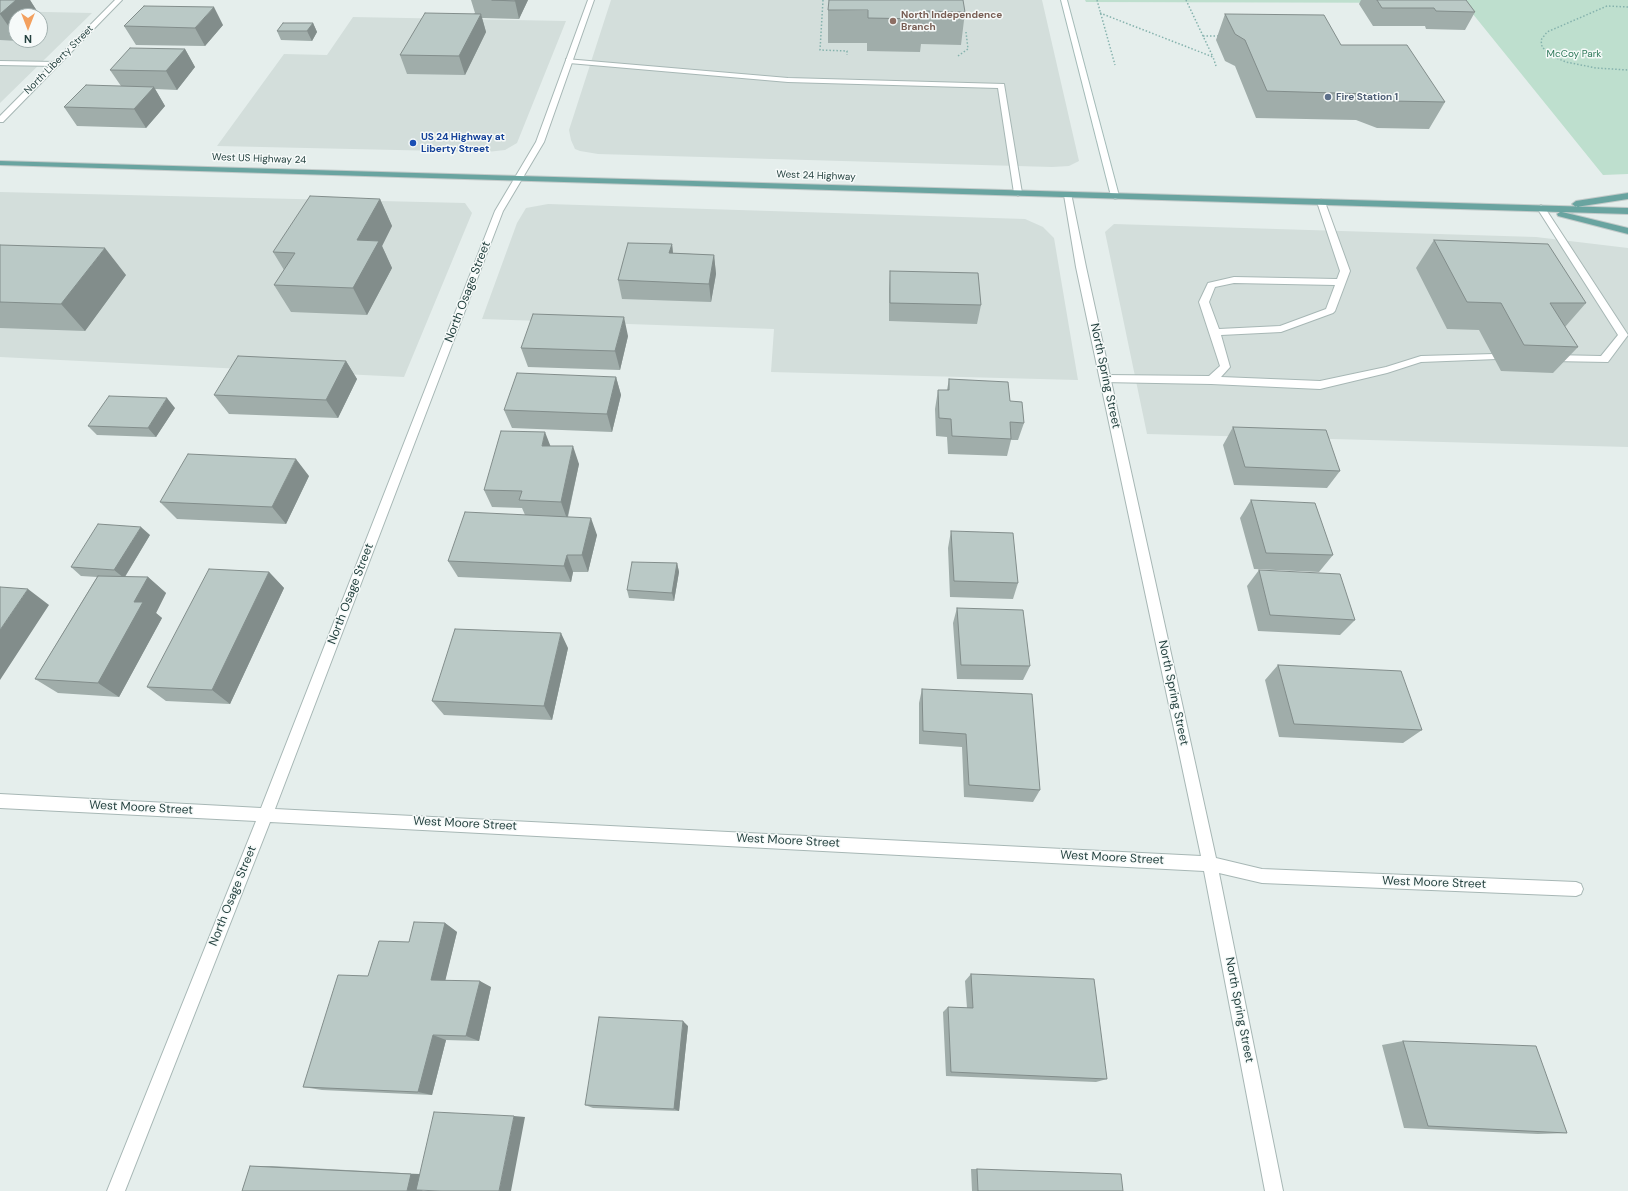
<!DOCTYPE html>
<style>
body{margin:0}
#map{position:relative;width:1628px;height:1191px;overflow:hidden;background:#e5eeec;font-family:"DM Sans",sans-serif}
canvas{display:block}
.north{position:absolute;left:8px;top:8px;width:40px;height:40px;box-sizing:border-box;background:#f6faf9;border:1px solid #a2b0af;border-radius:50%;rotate:180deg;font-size:11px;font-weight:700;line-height:16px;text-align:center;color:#24413f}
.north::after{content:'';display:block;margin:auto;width:14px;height:18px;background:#f3a05e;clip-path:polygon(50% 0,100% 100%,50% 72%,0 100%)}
</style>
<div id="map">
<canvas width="1628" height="1191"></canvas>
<div class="north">N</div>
</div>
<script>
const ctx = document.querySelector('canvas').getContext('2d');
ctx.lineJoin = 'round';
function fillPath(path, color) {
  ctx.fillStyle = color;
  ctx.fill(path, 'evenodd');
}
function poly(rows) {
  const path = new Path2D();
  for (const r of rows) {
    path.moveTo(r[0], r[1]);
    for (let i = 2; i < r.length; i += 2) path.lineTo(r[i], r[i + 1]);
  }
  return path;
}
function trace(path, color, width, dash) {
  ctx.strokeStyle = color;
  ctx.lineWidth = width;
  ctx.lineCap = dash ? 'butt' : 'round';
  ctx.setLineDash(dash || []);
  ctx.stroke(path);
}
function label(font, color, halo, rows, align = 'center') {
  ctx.font = font + ' "DM Sans",sans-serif';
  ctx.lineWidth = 3;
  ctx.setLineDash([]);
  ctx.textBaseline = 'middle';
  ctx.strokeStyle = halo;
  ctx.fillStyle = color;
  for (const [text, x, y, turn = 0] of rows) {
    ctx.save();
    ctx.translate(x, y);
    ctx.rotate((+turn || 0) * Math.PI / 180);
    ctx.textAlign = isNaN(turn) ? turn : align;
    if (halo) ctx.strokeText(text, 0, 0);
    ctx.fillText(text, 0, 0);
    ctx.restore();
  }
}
const built = poly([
 [611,0,1042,0,1079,161,1069,166,1052,167,598,154,580,151,575,149,571,140,569,130],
 [0,11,92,13,0,103],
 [16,16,40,16,40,40,16,40],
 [353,17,566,21,517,143,505,150,487,152,217,146,284,54,327,55],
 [0,192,465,203,472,213,404,377,0,357],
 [548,204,1025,219,1043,227,1054,238,1078,380,771,372,774,329,482,319,517,223,526,208],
 [1114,224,1536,237,1628,248,1628,447,1147,434,1105,232]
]);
const green = poly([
 [1085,0,1628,0,1628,174,1603,175,1464,3,1086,2]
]);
const path = poly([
 [823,0,820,50,847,51,847,55],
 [1097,0,1115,65],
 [1186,0,1213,57],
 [1628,7,1607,6,1547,32,1541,40,1542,47,1552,56,1566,62,1596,68,1628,70],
 [1100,13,1213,57,1216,66],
 [1203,36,1220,36],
 [958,56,968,49,966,32]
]);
const lane = poly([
 [566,59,788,78,1004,84,1022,193,1018,196,1014,193,998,88,788,82,569,63,566,63,566,59],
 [0,61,55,62,59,64,55,66,0,65,0,61],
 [1321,199,1325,202,1350,271,1335,311,1333,313,1281,332,1221,335,1230,367,1221,377,1320,381,1386,367,1421,356,1494,354,1499,357,1497,359,1421,362,1387,373,1320,389,1211,384,1101,382,1100,379,1105,375,1209,376,1220,366,1199,302,1208,283,1234,277,1337,279,1340,271,1317,202,1321,199],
 [1234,283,1335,285,1326,309,1280,326,1219,329,1209,302,1215,287,1234,283],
 [1541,205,1545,208,1628,335,1608,362,1552,361,1547,358,1552,355,1601,356,1618,335,1537,208,1541,205]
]);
const street = poly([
 [115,0,122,0,3,122,0,122,0,116,115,0],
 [588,0,594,0,544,142,503,211,275,809,1201,856,1076,267,1064,195,1065,193,1071,193,1086,267,1216,858,1262,869,1576,882,1581,884,1583,889,1581,894,1576,896,1262,883,1219,873,1283,1191,1265,1191,1204,871,270,822,125,1191,107,1191,256,821,0,808,0,794,261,808,495,211,536,142,588,0]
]);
const secondary = poly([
 [1061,0,1067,0,1119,196,1118,198,1115,199,1111,196,1061,0]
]);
const primary = poly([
 [0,161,1628,208,1628,214,1562,212,1628,228,1628,234,1558,216,1557,214,1560,212,0,165,0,161],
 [1628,193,1628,199,1576,207,1572,204,1576,201,1628,193]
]);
const wall = poly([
 [0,0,30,0,42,19,40,21,40,16,16,16,16,40,19,40,18,41,0,40],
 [471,0,528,0,519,19,482,18,486,32,465,75,407,74,400,55,475,13],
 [1361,0,1466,0,1475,12,1465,30,1426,29,1425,26,1373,26,1359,4],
 [828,10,965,12,961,45,921,44,920,52,867,51,867,43,828,43],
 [1225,14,1341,45,1445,102,1429,129,1377,128,1356,120,1256,118,1235,66,1225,61,1216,40],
 [313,23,317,32,312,41,281,40,277,31],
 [223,25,205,46,136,45,124,26],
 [185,49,195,67,177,90,155,89,165,106,146,128,77,126,64,107,121,86,110,70],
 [380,199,392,226,382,246,392,268,367,315,291,312,274,285,284,270,273,252],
 [1434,240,1586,303,1565,327,1578,347,1553,373,1501,371,1479,330,1447,329,1416,268],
 [672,244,673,253,714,255,716,274,711,302,622,299,618,280],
 [0,245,126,275,85,331,0,328],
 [890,271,981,305,977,324,889,321,889,289],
 [628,336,620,370,528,367,521,348],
 [346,361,357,379,338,418,229,414,214,395],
 [616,377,621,395,612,432,512,428,504,410],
 [949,379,1010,401,1024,423,1018,440,1011,440,1007,456,948,454,947,437,936,436,935,409,938,390,947,390],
 [175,408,156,437,97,435,88,426],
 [1233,427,1340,471,1327,488,1234,485,1223,445],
 [550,446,579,464,568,517,597,535,588,572,573,572,571,582,458,577,448,561,525,515,522,508,492,507,484,490],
 [309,476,286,524,177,519,160,502],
 [1251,500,1333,555,1319,572,1254,569,1240,518],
 [951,531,1018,583,1013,599,950,597,948,548],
 [150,535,125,577,148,577,166,593,156,613,162,618,119,697,58,693,35,679,97,577,81,576,71,567],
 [677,563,679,572,674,601,629,598,627,590],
 [1259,570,1355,620,1340,635,1258,631,1247,586],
 [269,572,284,588,230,704,166,701,147,687],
 [957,608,1030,666,1023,680,957,679,953,623],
 [568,648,552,720,444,715,432,701],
 [1278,665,1422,730,1403,743,1279,737,1265,680],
 [922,689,1040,790,1033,802,964,797,962,747,919,744,919,703],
 [445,923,457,932,445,980,491,987,479,1041,446,1040,432,1095,322,1090,303,1087,368,976,409,942],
 [971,974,1107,1079,1096,1082,946,1076,943,1012,948,1007,967,1008,965,981],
 [688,1026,679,1111,593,1108,585,1105],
 [1403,1041,1567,1133,1538,1134,1404,1128,1382,1045],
 [525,1117,423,1190,422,1191,242,1191,250,1166,272,1166,420,1174],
 [971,1169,977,1169,1123,1191,972,1191]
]);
const shadedWall = poly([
 [16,0,30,0,42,19,40,21,40,16,16,16,16,37,0,14],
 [515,0,528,0,519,19,515,1],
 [214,7,223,25,205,46,195,28],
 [481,14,486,32,465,75,459,56],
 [313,23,317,32,312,41,307,31],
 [185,49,195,67,177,90,166,71],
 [154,87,165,106,146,128,134,109],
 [380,199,392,226,382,246,392,268,367,315,353,288,357,240],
 [672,244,674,263,669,253],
 [105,248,126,275,85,331,61,304],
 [714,255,716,274,711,302,709,284],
 [624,317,628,336,620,370,615,351],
 [346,361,357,379,338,418,326,400],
 [616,377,621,395,612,432,607,414],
 [167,398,175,408,156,437,148,428],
 [545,432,552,450,542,446],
 [573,446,579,464,567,519,561,502],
 [296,459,309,476,286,524,272,507],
 [591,518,597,535,588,572,582,555],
 [141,527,150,535,124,578,114,570],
 [567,555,573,572,571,582,564,566],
 [677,563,679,572,674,601,672,593],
 [269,572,284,588,230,704,212,690],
 [148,577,166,593,156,613,162,618,119,697,98,683,134,602],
 [28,589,49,605,0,680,0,630],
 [561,633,568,648,552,720,544,706],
 [445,923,457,932,444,986,431,980],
 [480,981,491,987,479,1041,466,1036],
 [683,1021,688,1026,679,1111,674,1109],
 [433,1035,446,1040,432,1095,418,1092],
 [514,1116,525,1117,511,1191,499,1191],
 [411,1174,427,1174,422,1191,407,1191]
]);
const building = poly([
 [0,0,16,0,0,14,0,0],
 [492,0,515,0,515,1,492,0],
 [829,0,963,0,965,12,923,11,924,19,868,18,868,10,828,10,829,0],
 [1377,0,1466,0,1475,12,1436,11,1434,8,1382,8,1377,0],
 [144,6,214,7,195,28,124,26,144,6],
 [425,13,481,14,459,56,400,55,425,13],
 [1225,14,1324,15,1341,45,1407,45,1445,102,1391,101,1370,94,1267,91,1245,40,1235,34,1225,14],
 [283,23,313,23,307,31,277,31,283,23],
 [130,48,185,49,166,71,110,70,130,48],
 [86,85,154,87,134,109,64,107,86,85],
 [310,196,380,199,357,240,379,241,353,288,274,285,295,253,273,252,310,196],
 [1434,240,1548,244,1586,303,1550,303,1578,347,1524,345,1501,303,1467,302,1434,240],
 [628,243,672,244,669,253,714,255,709,284,618,280,628,243],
 [0,245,105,248,61,304,0,302,0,245],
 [890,271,978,273,981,305,890,303,890,271],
 [533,314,624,317,615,351,521,348,533,314],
 [238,356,346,361,326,400,214,395,238,356],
 [517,373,616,377,607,414,504,410,517,373],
 [949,379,1008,382,1010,401,1022,402,1024,423,1010,422,1011,439,952,436,951,419,939,418,938,390,949,390,949,379],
 [109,396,167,398,148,428,88,426,109,396],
 [1233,427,1326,430,1340,471,1245,467,1233,427],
 [501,431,545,432,542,446,573,446,561,502,519,500,522,491,484,490,501,431],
 [188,454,296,459,272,507,160,502,188,454],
 [1251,500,1315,503,1333,555,1266,553,1251,500],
 [465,512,591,518,582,555,567,555,564,566,448,561,465,512],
 [98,524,141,527,114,570,71,567,98,524],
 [951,531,1013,533,1018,583,954,581,951,531],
 [632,562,677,563,672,593,627,590,632,562],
 [209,569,269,572,212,690,147,687,209,569],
 [1259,570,1340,574,1355,620,1270,615,1259,570],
 [98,576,148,577,134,602,143,602,98,683,35,679,98,576],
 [0,587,28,589,0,630,0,587],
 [957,608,1023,610,1030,666,961,665,957,608],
 [455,629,561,633,544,706,432,701,455,629],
 [1278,665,1401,671,1422,730,1294,724,1278,665],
 [922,689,1032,694,1040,790,969,785,966,734,923,731,922,689],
 [414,922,445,923,431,980,480,981,466,1036,433,1035,418,1092,303,1087,338,975,368,976,379,941,409,942,414,922],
 [971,974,1094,979,1107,1079,951,1072,948,1007,973,1008,971,974],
 [599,1017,683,1021,674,1109,585,1105,599,1017],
 [1403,1041,1536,1046,1567,1133,1428,1126,1403,1041],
 [434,1112,514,1116,499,1191,441,1191,416,1190,434,1112],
 [250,1166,411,1174,407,1191,242,1191,250,1166],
 [977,1169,1121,1174,1123,1191,978,1191,977,1169]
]);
const markers = [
 [893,21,4,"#8d6e63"],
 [1328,97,4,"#5c6f8a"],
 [413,143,4,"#1a4fb4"]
];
const farEducationnames = [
 ["North Independence",901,15],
 ["Branch",901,27]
];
const farParknames = [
 ["McCoy Park",1574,54]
];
const farStreetnames = [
 ["North Liberty Street",59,60,-45],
 ["West US Highway 24",259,159,2],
 ["West 24 Highway",816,176,2]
];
const farServicenames = [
 ["Fire Station 1",1336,97]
];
const farTransitnames = [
 ["US 24 Highway at",421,137],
 ["Liberty Street",421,149]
];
const streetNames = [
 ["North Osage Street",468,292,-69],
 ["North Spring Street",1105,376,78],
 ["North Osage Street",351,594,-69],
 ["North Spring Street",1173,693,78],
 ["West Moore Street",141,808,3],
 ["West Moore Street",465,824,3],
 ["West Moore Street",788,841,3],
 ["West Moore Street",1112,858,3],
 ["West Moore Street",1434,883,2],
 ["North Osage Street",233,896,-68],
 ["North Spring Street",1239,1010,79]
];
fillPath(built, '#d3dedb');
fillPath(green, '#bedfce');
trace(lane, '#a7b7b5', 2);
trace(street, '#a7b7b5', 2);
trace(secondary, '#a3bab7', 2);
trace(primary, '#c2cac9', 2);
trace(path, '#85b2ad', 1.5, [1.5, 2]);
fillPath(lane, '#fff');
fillPath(street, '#fff');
fillPath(secondary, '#fff');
fillPath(primary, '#69a4a0');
fillPath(wall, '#a0adaa');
fillPath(shadedWall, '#828d8b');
fillPath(building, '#bac9c6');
trace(building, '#828d8b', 1);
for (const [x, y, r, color] of markers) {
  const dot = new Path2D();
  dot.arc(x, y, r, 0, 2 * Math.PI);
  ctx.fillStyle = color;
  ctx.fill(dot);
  trace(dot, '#f6faf9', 1.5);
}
label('bold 10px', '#785e54', '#f6faf9', farEducationnames, 'left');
label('10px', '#2d7859', '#f6faf9', farParknames);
label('10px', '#24413f', '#f6faf9', farStreetnames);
label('bold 10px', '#4e5e75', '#f6faf9', farServicenames, 'left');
label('bold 10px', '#164399', '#f6faf9', farTransitnames, 'left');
label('12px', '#24413f', '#f6faf9', streetNames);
</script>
